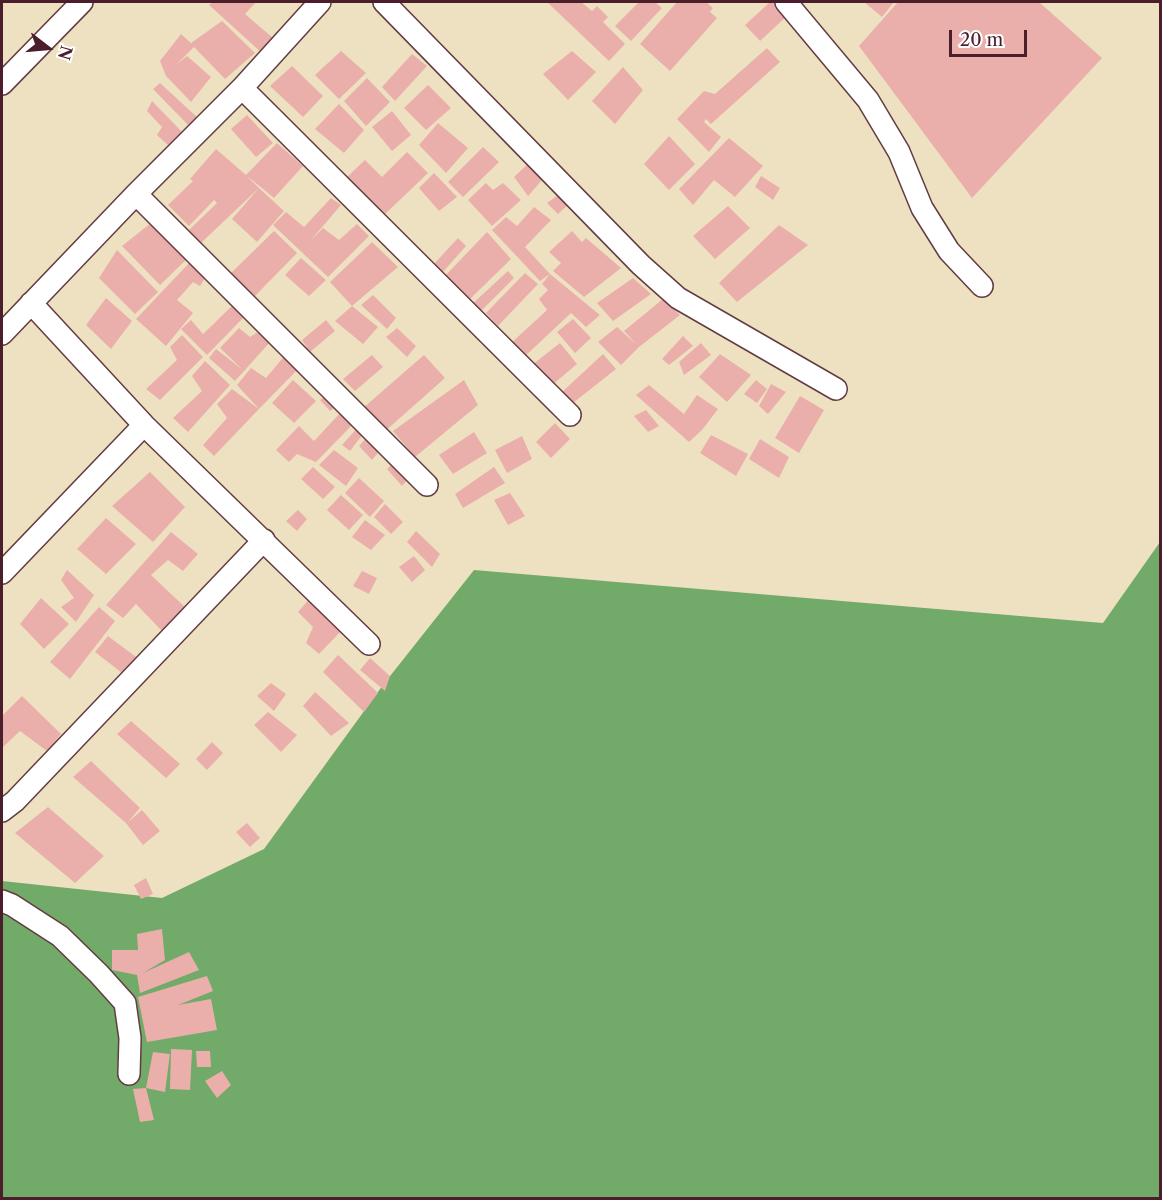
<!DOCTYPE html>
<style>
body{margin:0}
#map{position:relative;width:1162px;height:1200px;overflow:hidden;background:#eee1c1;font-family:"Libre Caslon Text",serif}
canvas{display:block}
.frame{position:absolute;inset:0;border:3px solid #4a1f2b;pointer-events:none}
.north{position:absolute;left:18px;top:18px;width:60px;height:60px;-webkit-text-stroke:4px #fff;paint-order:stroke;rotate:106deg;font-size:16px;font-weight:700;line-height:24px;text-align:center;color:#4a1f2b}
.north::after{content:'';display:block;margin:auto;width:21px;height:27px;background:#4a1f2b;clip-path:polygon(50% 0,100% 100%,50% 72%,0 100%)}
.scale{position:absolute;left:949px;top:30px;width:78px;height:27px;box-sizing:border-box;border:3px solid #4a1f2b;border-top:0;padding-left:8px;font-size:18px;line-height:21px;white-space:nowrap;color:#4a1f2b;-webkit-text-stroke:4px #fff;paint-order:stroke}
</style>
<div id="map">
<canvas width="1162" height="1200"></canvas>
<div class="frame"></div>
<div class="north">N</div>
<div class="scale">20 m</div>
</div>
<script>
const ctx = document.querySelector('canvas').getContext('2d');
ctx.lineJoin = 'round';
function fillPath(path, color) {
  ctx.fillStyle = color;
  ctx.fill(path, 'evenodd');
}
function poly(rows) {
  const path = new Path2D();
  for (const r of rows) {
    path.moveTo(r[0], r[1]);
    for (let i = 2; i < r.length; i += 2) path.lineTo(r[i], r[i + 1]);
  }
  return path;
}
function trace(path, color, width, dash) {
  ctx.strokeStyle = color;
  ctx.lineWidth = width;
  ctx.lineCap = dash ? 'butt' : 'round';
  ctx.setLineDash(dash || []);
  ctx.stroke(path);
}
const forest = poly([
 [1160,542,1160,1198,2,1198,2,881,162,898,264,849,383,685,474,570,1103,623]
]);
const building = poly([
 [213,2,255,3,245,14,273,38,263,54,209,5],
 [547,2,581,2,592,11,597,6,608,17,603,22,625,44,609,61],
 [639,2,655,2,662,8,631,41,615,26],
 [677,2,706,2,713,8,710,12,717,18,670,71,640,44],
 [770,2,775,2,788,15,760,41,745,25],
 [864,2,894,2,882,17],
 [898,2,1039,2,1102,58,972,198,859,46],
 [222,21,255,53,225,79,194,47,177,64,187,56,211,77,191,102,166,76,160,61,181,34,191,43],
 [767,48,780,62,711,124,706,119,704,122,721,137,709,152,677,119,704,91,715,94],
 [341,51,366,73,339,99,315,75],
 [572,51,596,72,568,100,543,74],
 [412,54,427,66,395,101,382,87],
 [292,66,323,96,303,117,270,86],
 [623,67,643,90,615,124,592,101],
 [367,78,390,102,366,126,344,101],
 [160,83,197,117,189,126,153,89],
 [428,85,451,108,426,130,404,108],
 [152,101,183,133,169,146,157,135,162,127,147,111],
 [339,104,364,130,344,153,315,129],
 [392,111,411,135,392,151,372,127],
 [247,115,273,143,256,157,231,129],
 [438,123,468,148,446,173,419,145],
 [669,136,695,164,669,190,644,164],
 [729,138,763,166,735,197,714,180,693,205,679,189],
 [277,143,303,166,274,198,246,175,259,188,201,243,189,230,217,203,214,200,189,226,168,205,193,181,190,179,216,149,246,175],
 [483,147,499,162,463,197,448,182],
 [407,152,428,173,383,216,345,179,365,160,382,177],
 [530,162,544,178,528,196,514,177],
 [434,173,457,197,439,211,419,188],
 [761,176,780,188,773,200,755,187],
 [486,183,493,190,503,183,521,200,492,226,468,200],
 [259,188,284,211,257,242,232,219],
 [558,195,569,204,558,214,547,203],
 [331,198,341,205,310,241,323,228,339,240,357,224,369,236,328,277,273,225,286,212,304,227],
 [728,206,750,228,715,259,693,236],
 [534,207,551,220,525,247,550,274,600,315,586,327,571,313,522,359,508,346,547,310,539,299,548,290,542,284,550,274,540,281,492,230,506,217,517,226],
 [151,223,189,257,160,285,122,246],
 [779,225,808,245,737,302,719,283],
 [274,231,297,253,255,296,231,273],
 [572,231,582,242,586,238,621,268,584,297,553,271,561,263,549,252],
 [487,232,511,259,468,301,444,277],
 [458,238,466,246,442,273,433,265],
 [372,242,398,267,352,306,330,282],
 [117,250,158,292,135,314,99,278],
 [301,258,326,280,309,296,285,275],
 [191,261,207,275,200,286,193,282,177,300,193,313,166,346,136,319],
 [508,271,514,278,479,313,471,305],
 [525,273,538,284,498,326,486,313],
 [633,278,651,294,613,321,597,303],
 [373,295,396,318,387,329,361,305],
 [106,298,132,321,111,349,86,325],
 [664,298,680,315,639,347,621,365,598,342,617,327,636,344,624,331],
 [233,305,245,316,207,355,181,329,191,320,203,334],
 [352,306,378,327,363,344,335,321],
 [573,319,591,338,575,353,557,332],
 [326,320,335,331,310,352,302,340],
 [239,328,250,337,258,332,271,341,235,381,209,358,216,349,243,370,220,348],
 [397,328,416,346,407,357,386,337],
 [182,335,203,357,160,400,146,389,177,360,170,347],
 [683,336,693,346,669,365,662,359],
 [560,343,577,364,551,386,532,365],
 [701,343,711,355,684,375,679,362],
 [286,354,301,366,259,409,237,385,251,368,266,378],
 [603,354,616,369,573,403,562,392],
 [720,354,751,375,727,402,699,377],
 [372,355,383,367,355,391,343,379],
 [424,355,445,378,383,433,363,408],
 [205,361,230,385,188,432,173,418,202,391,192,376],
 [293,380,316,401,294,423,272,403],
 [464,380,478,405,415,457,393,431],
 [756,380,767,389,757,403,744,394],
 [771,384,786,392,768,414,759,406],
 [649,385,684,414,697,395,718,409,702,430,689,442,636,395],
 [232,389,259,409,214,456,203,445,227,418,217,404],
 [329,393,339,404,330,411,320,400],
 [800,396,824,410,799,453,775,438],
 [343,410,355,422,316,462,297,454,289,462,276,450,299,426,314,441],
 [646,410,659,426,648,432,634,416],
 [555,423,570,439,551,458,536,442],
 [360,425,366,430,350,451,342,445],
 [474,432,487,453,453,474,439,455],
 [711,435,748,454,736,476,700,453],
 [522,436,532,459,507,473,495,450],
 [367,437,382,448,372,460,359,446],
 [760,439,789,457,779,478,749,459],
 [334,450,358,468,346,486,319,465],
 [395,461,410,477,402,486,387,469],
 [313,467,335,487,323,499,301,479],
 [494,467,505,483,463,508,455,494],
 [150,472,185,507,153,542,112,506],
 [359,478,384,501,370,517,345,493],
 [510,493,525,516,508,525,494,500],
 [341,495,363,515,349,530,327,510],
 [385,504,403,522,391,534,374,517],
 [298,510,307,519,297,531,286,521],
 [106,518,136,544,106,574,77,549],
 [365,520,385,535,371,550,352,537],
 [416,531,440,554,432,567,407,542],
 [171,532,198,554,183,571,168,560,151,575,187,609,176,621,173,618,163,632,136,604,123,618,106,605],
 [414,556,425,570,412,582,399,567],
 [67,570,94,595,76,622,61,607,74,598,61,580],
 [362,571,377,578,369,594,353,586],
 [312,596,345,627,319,654,306,643,313,627,298,612],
 [41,598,69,624,44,649,20,624],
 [99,607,115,621,70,679,50,662],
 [108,636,140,660,126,676,95,652],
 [338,655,378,693,364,712,323,672],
 [370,658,390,676,385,691,360,670],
 [271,683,286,694,274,711,257,696],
 [315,692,349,723,331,736,303,706],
 [22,696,61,734,47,751,20,731,2,748,2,716],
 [268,712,297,735,281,752,254,725],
 [131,721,180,764,166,778,117,734],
 [212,742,223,753,207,770,196,759],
 [91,761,140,808,128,822,142,810,160,831,143,845,126,823,73,777],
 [48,807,104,856,75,883,15,833],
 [247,823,260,838,250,847,236,832],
 [146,878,153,894,141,899,134,885],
 [162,929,165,960,143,973,189,952,199,970,140,993,137,975,112,970,112,950,138,950,137,934],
 [207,976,213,991,178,1005,211,999,217,1030,147,1042,138,997],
 [171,1049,192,1050,190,1090,170,1089],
 [196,1051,210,1051,211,1067,197,1067],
 [153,1052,170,1054,165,1092,146,1088],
 [222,1071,231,1085,217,1098,205,1081],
 [146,1088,154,1120,140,1122,133,1089]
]);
const minor = poly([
 [384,2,641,265,678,298,836,389],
 [786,2,868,100,899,152,922,208,949,251,982,286],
 [2,84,82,2],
 [242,88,570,415],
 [136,194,427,485],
 [31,303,144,425,369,644],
 [2,334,136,194,242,88,320,2],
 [2,573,144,425],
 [2,811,15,801,264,540],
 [2,901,12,905,60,936,99,974,125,1003,130,1038,129,1074]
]);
fillPath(forest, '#71aa69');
fillPath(building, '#ebafab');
trace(minor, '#633c42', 24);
trace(minor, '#fff', 21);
</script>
